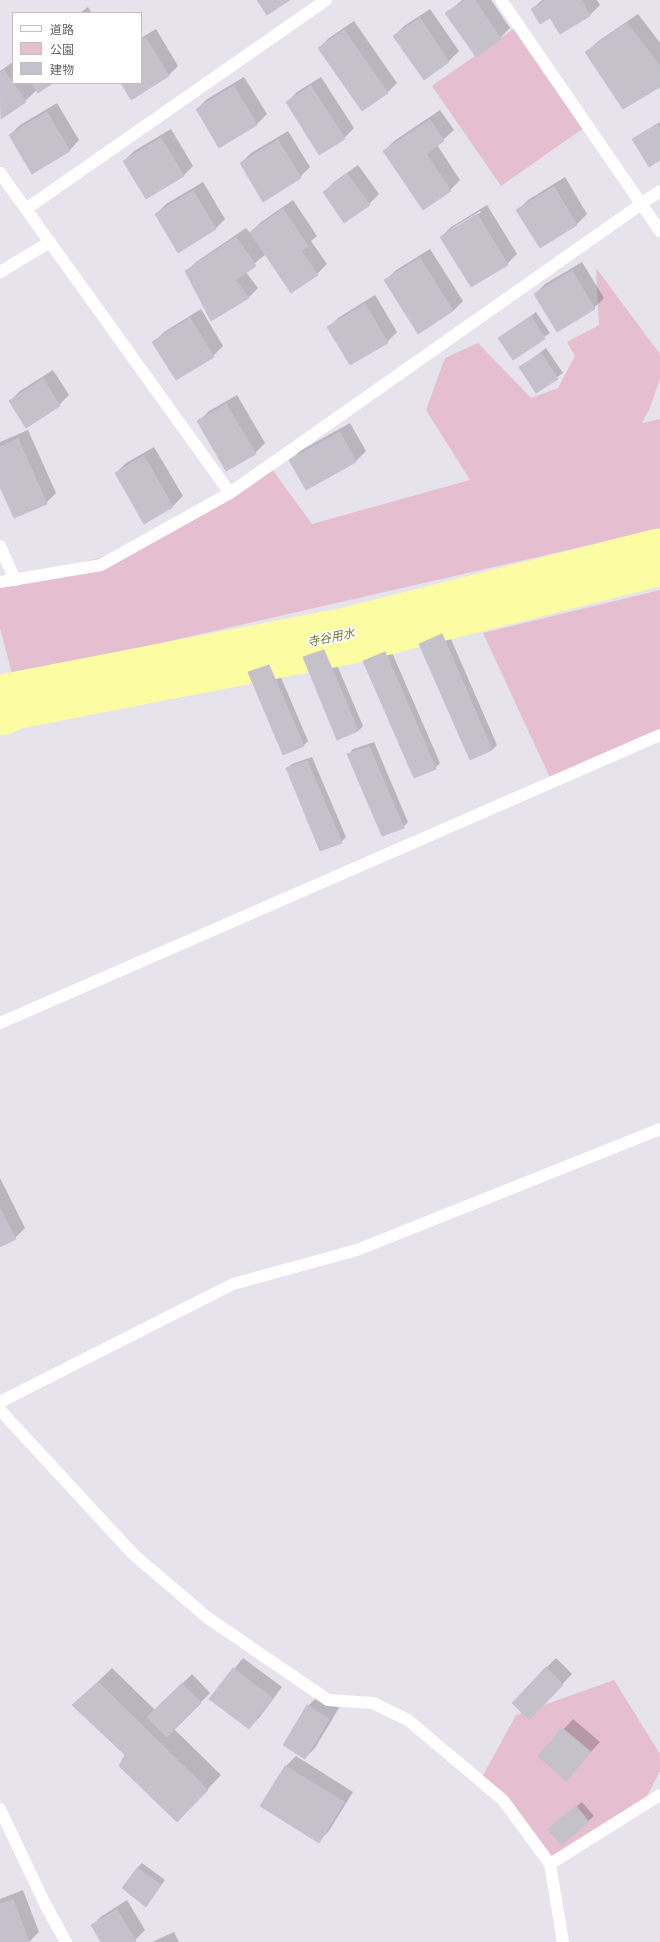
<!DOCTYPE html>
<meta charset="utf-8">
<style>
body{margin:0}
#map{position:relative;width:660px;height:1942px;overflow:hidden;background:#e6e3ed;font-family:"Alegreya Sans","Noto Sans JP",sans-serif}
canvas{display:block}
.legend{position:absolute;left:12px;top:12px;width:130px;height:72px;box-sizing:border-box;background:#fff;border:1px solid #c0c1bd;margin:0;padding:5px 7px;list-style:none;font-size:12px;color:#62635b}
.legend li{display:flex;align-items:center;gap:8px;height:20px}
.legend b{width:20px;border:1px solid #c0c1bd}
</style>
<div id="map">
<canvas width="660" height="1942"></canvas>
<ul class="legend">
<li><b style="height:5px;background:#fff"></b>道路</li>
<li><b style="height:11px;background:#e5bfcf"></b>公園</li>
<li><b style="height:11px;background:#c4c1cb"></b>建物</li>
</ul>
</div>
<script>
const ctx = document.querySelector('canvas').getContext('2d');
ctx.lineJoin = 'round';
function fillPath(path, color) {
  ctx.fillStyle = color;
  ctx.fill(path, 'evenodd');
}
function poly(rows) {
  const path = new Path2D();
  for (const r of rows) {
    path.moveTo(r[0], r[1]);
    for (let i = 2; i < r.length; i += 2) path.lineTo(r[i], r[i + 1]);
  }
  return path;
}
function trace(path, color, width, dash) {
  ctx.strokeStyle = color;
  ctx.lineWidth = width;
  ctx.lineCap = dash ? 'butt' : 'round';
  ctx.setLineDash(dash || []);
  ctx.stroke(path);
}
function label(font, color, halo, rows, align = 'center') {
  ctx.font = font + ' "Alegreya Sans","Noto Sans JP",sans-serif';
  ctx.lineWidth = 3.5;
  ctx.setLineDash([]);
  ctx.textBaseline = 'middle';
  ctx.strokeStyle = halo;
  ctx.fillStyle = color;
  for (const [text, x, y, turn = 0] of rows) {
    ctx.save();
    ctx.translate(x, y);
    ctx.rotate((+turn || 0) * Math.PI / 180);
    ctx.textAlign = isNaN(turn) ? turn : align;
    if (halo) ctx.strokeText(text, 0, 0);
    ctx.fillText(text, 0, 0);
    ctx.restore();
  }
}
const green = poly([
 [519,25,588,125,501,186,432,86],
 [596,268,660,354,660,379,649,410,642,423,660,419,660,529,13,677,0,628,0,581,126,552,269,465,312,524,470,480,426,410,445,358,478,343,531,398,558,388,575,356,567,342,599,325],
 [660,590,660,735,552,782,483,633],
 [614,1680,660,1754,660,1771,642,1806,550,1864,480,1781,516,1715]
]);
const shadow = poly([
 [462,0,491,0,510,28,500,38,447,13],
 [542,0,597,0,600,5,590,15,560,33,550,16,532,9],
 [88,7,92,13,80,13],
 [430,9,459,51,449,61,424,78,394,36,404,26],
 [638,14,660,43,660,86,587,52,597,42],
 [354,21,397,83,387,93,319,48,329,38],
 [156,29,178,66,168,76,131,98,122,83,141,83,141,38],
 [13,62,13,83,51,83,37,90,25,101,1,118,0,71],
 [244,77,267,114,257,124,220,146,197,109,207,99],
 [321,77,354,128,344,138,287,102,297,92],
 [57,103,79,140,70,150,32,172,10,135,20,125],
 [440,110,454,130,437,145,460,180,450,190,423,208,384,151,394,141],
 [660,122,660,159,633,139],
 [171,129,193,166,183,176,124,161,134,151],
 [288,131,310,167,300,177,241,163,251,153],
 [358,165,379,194,369,204,324,192,334,182],
 [565,177,587,214,577,224,540,246,518,210,528,200],
 [203,182,225,219,215,229,156,214,166,204],
 [293,200,317,236,311,241,327,264,317,274,266,254,245,271,258,288,249,297,186,272,196,262,246,228,250,233,261,222],
 [487,205,517,254,507,264,441,237,451,227],
 [480,211,481,212,451,231,451,229],
 [430,249,463,301,453,311,386,280,396,270],
 [582,262,604,298,594,308,535,294,545,284],
 [375,295,397,332,387,342,328,328,338,318],
 [201,309,223,346,213,356,176,378,154,342,164,332],
 [536,312,550,333,513,359,500,338],
 [546,348,563,373,537,391,521,367],
 [53,370,69,395,59,405,26,427,10,401,20,391],
 [237,395,265,443,255,453,199,421,209,411],
 [350,423,366,451,356,461,290,461,300,451],
 [28,430,56,493,46,503,0,484,0,442],
 [154,447,183,496,173,506,145,522,116,473,126,463],
 [447,630,497,745,492,750,421,644,426,639],
 [329,646,363,726,358,731,338,738,304,657,309,652],
 [390,648,440,763,435,768,365,661,370,657],
 [274,661,308,741,303,746,249,672,254,667],
 [374,742,408,822,403,827,349,754,353,749],
 [312,757,346,837,341,842,287,769,292,764],
 [0,1178,25,1228,15,1238,0,1246],
 [243,1658,282,1687,259,1718,249,1728,210,1699],
 [556,1658,572,1674,539,1709,546,1668],
 [112,1668,155,1710,192,1674,210,1693,174,1729,221,1775,191,1807,127,1755,74,1705],
 [318,1696,339,1708,315,1748,305,1758,308,1706],
 [573,1719,600,1742,566,1779,539,1756],
 [296,1756,353,1792,329,1831,319,1841,261,1806,286,1766],
 [582,1802,594,1816,561,1844,554,1825],
 [142,1863,165,1880,146,1905,137,1868],
 [23,1890,39,1932,29,1942,0,1942,0,1899],
 [127,1900,145,1930,133,1942,102,1942,92,1925,102,1916],
 [174,1932,179,1942,152,1942]
]);
const river = poly([
 [0,707,13,701,347,636,660,557]
]);
const building = poly([
 [257,0,290,0,267,15,257,0],
 [465,0,475,0,501,39,476,57,445,13,465,0],
 [546,0,581,0,590,16,560,34,550,18,540,24,531,9,546,0],
 [420,18,449,62,424,80,393,36,420,18],
 [627,23,660,66,660,87,623,109,585,52,627,23],
 [344,30,388,93,362,111,318,48,344,30],
 [146,38,169,76,131,100,121,83,141,83,141,41,146,38],
 [4,70,26,102,1,119,0,73,4,70],
 [31,83,53,83,38,93,31,83],
 [234,86,257,125,219,148,196,109,234,86],
 [311,86,345,139,319,155,286,102,311,86],
 [47,112,70,151,32,174,9,135,47,112],
 [430,120,444,141,426,154,451,191,423,210,383,151,430,120],
 [657,124,660,128,660,160,649,167,632,139,657,124],
 [161,138,184,176,146,199,123,161,161,138],
 [278,140,301,178,263,202,240,163,278,140],
 [347,174,370,205,344,223,323,192,347,174],
 [554,187,577,225,540,248,516,210,554,187],
 [193,191,216,229,178,253,155,214,193,191],
 [283,209,308,246,301,251,318,275,291,293,250,232,283,209],
 [477,214,508,265,471,287,440,237,477,214],
 [236,237,256,266,235,280,249,298,211,321,185,271,236,237],
 [420,258,453,311,418,334,384,280,420,258],
 [572,271,595,309,557,332,534,294,572,271],
 [365,304,388,343,350,365,327,327,365,304],
 [531,316,545,339,513,360,498,338,531,316],
 [190,318,214,357,176,380,152,342,190,318],
 [541,353,558,379,536,393,519,367,541,353],
 [43,379,60,406,26,428,9,401,43,379],
 [226,404,256,454,226,471,197,421,226,404],
 [340,432,356,462,306,490,289,460,340,432],
 [18,439,47,504,14,518,0,487,0,447,18,439],
 [144,456,173,507,144,524,115,473,144,456],
 [442,634,492,750,470,760,419,644,442,634],
 [324,650,358,731,337,740,303,657,324,650],
 [385,652,436,769,414,778,363,661,385,652],
 [269,665,304,746,283,755,248,672,269,665],
 [369,747,404,828,382,836,347,754,369,747],
 [307,761,342,843,320,851,286,768,307,761],
 [0,1208,16,1239,0,1247,0,1208],
 [546,1667,563,1685,529,1720,512,1703,546,1667],
 [233,1668,272,1698,249,1729,209,1699,233,1668],
 [98,1682,208,1790,177,1822,119,1766,125,1755,72,1705,98,1682],
 [182,1683,201,1703,167,1737,147,1717,182,1683],
 [307,1705,329,1719,305,1759,283,1745,307,1705],
 [562,1728,591,1752,566,1781,538,1756,562,1728],
 [285,1766,344,1802,319,1843,260,1806,285,1766],
 [576,1806,589,1822,561,1845,548,1829,576,1806],
 [137,1868,161,1885,146,1907,122,1888,137,1868],
 [13,1900,29,1942,0,1942,0,1904,13,1900],
 [117,1910,136,1941,135,1942,101,1942,91,1925,117,1910]
]);
const minor = poly([
 [501,0,660,231],
 [0,173,230,493],
 [26,209,326,0],
 [0,272,50,242],
 [0,546,15,580],
 [0,582,101,565,230,493,660,191],
 [0,1023,660,735],
 [0,1402,233,1284,357,1250,660,1129],
 [0,1410,134,1555,208,1618,328,1700,373,1703,408,1720,503,1800,550,1864,563,1942],
 [550,1864,660,1795]
]);
const tertiary = poly([
 [0,1809,45,1904,66,1942]
]);
const waterNames = [
 ["寺谷用水",331,638,-12]
];
fillPath(green, '#e5bfcf');
fillPath(shadow, '#0003');
trace(river, '#fcfda3', 57);
fillPath(building, '#c4c1cb');
trace(building, '#c5c1d2', 1);
trace(minor, '#fff', 12);
trace(tertiary, '#fff', 12);
label('italic 12px', '#747a31', '#fff', waterNames);
</script>
